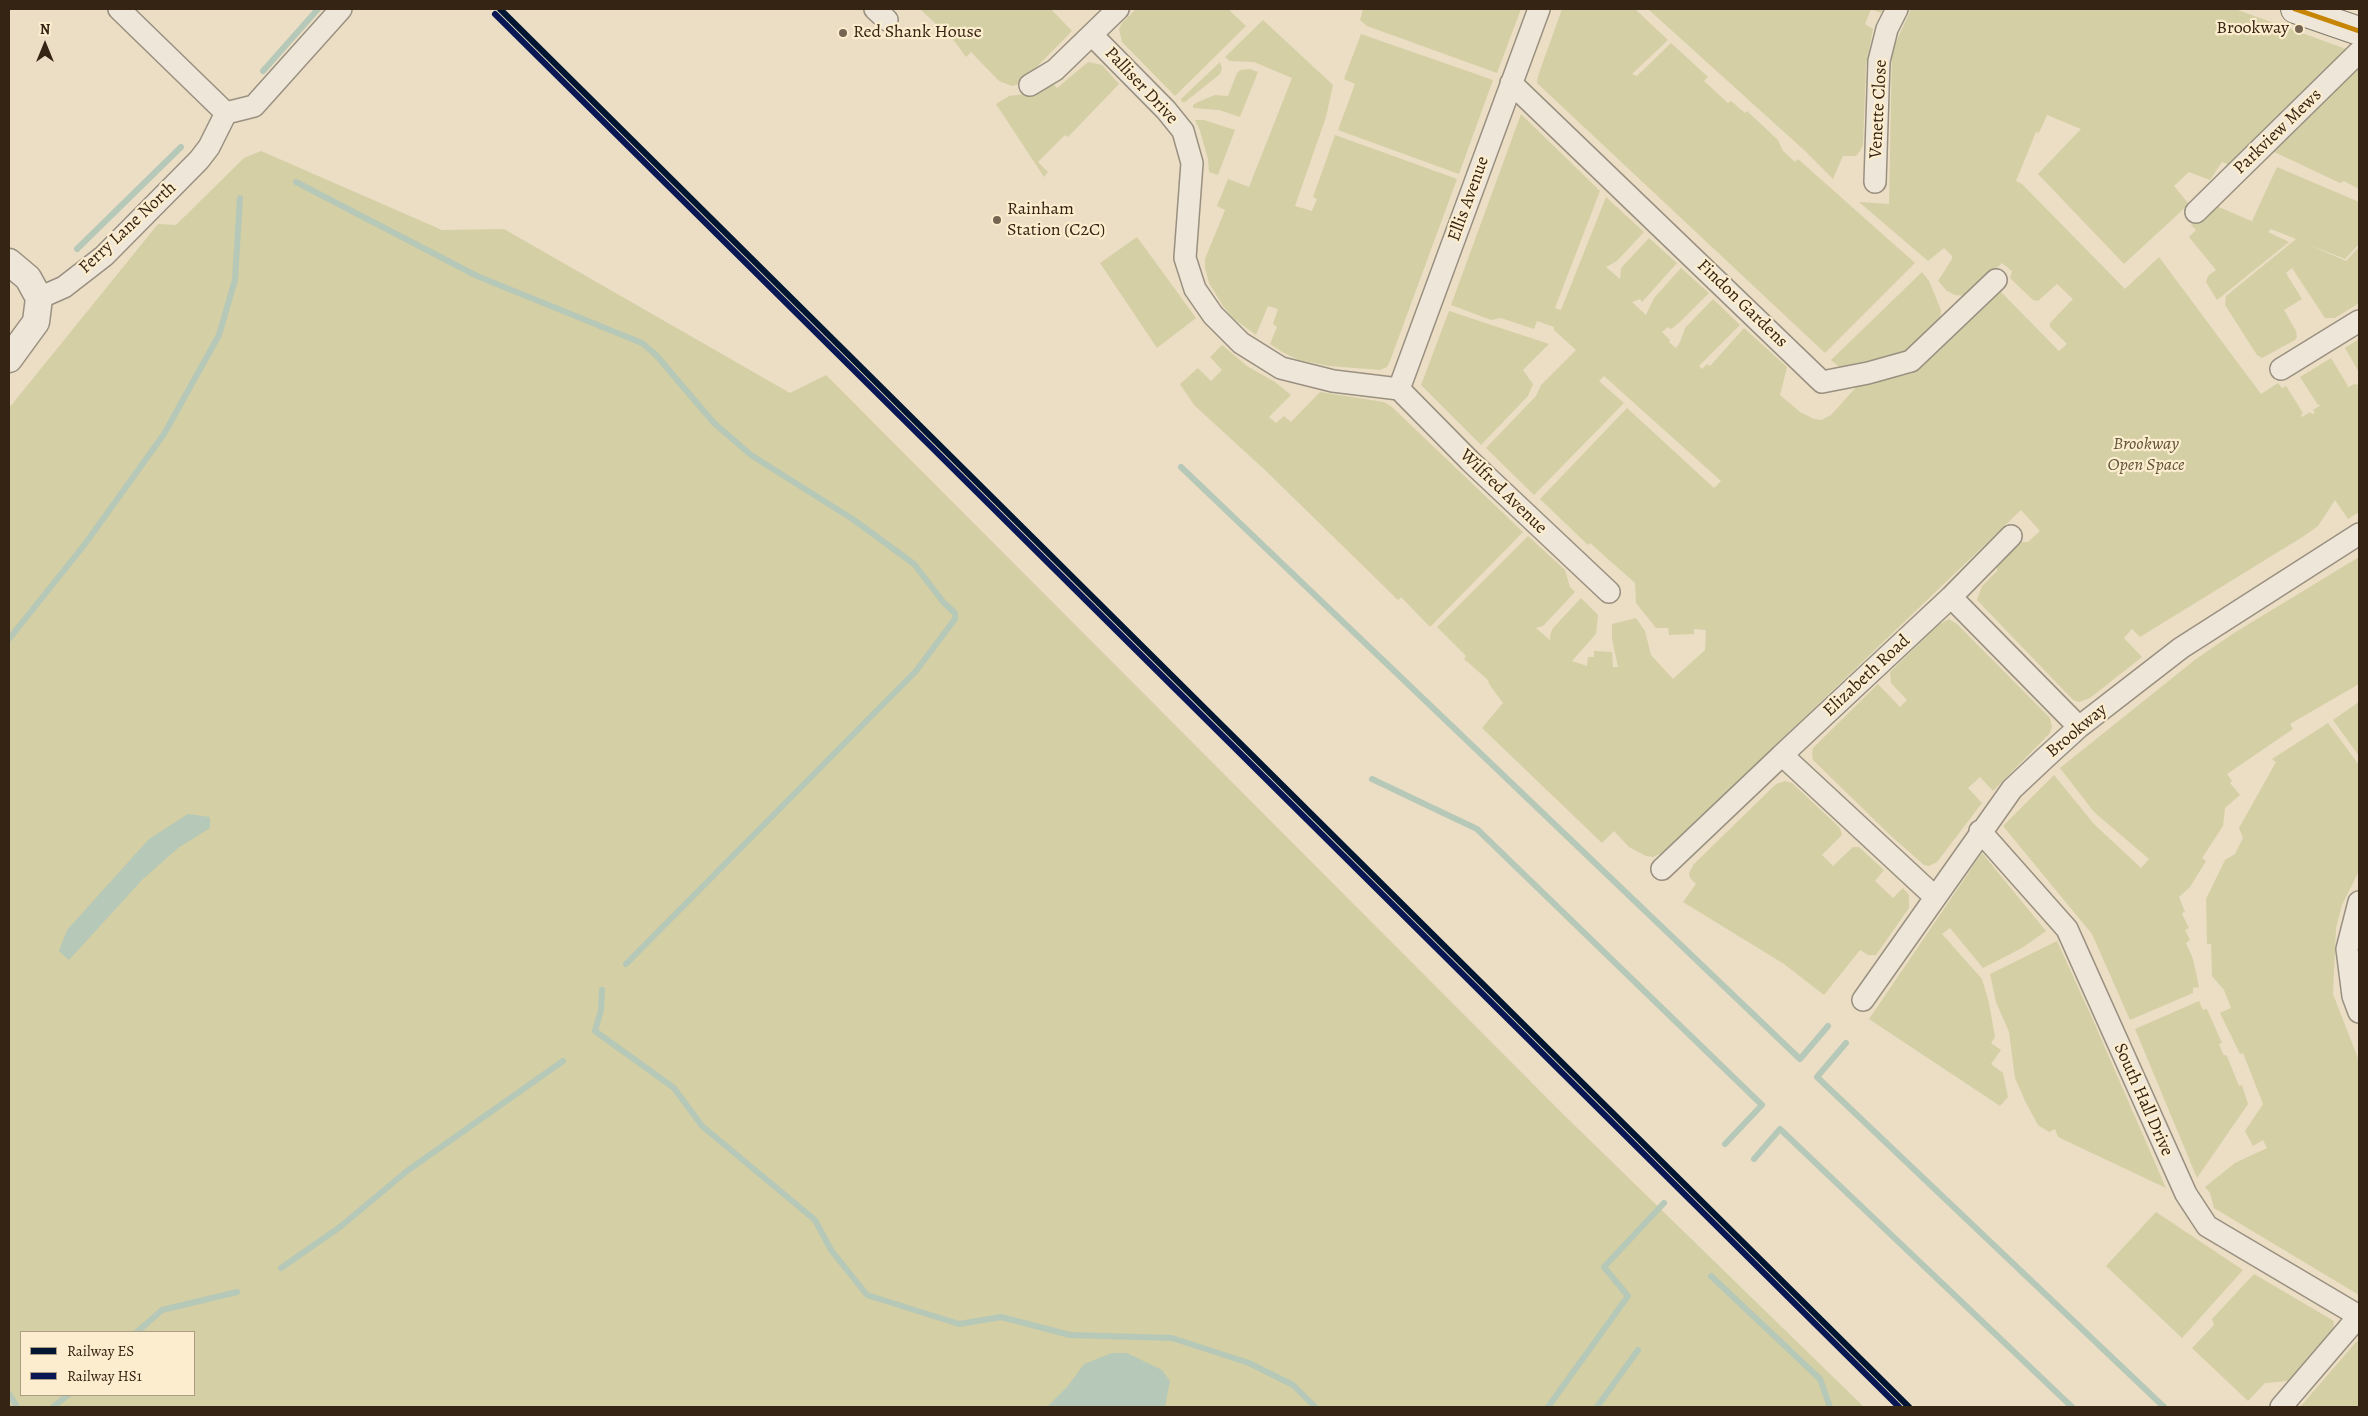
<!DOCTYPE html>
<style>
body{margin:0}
#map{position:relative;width:2368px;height:1416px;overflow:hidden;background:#ebdec4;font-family:Alegreya,serif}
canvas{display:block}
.frame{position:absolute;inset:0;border:10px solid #352313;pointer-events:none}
.legend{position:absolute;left:20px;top:1331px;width:175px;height:65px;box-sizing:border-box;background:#fcedce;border:1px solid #ac9c83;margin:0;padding:6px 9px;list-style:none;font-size:15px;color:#352313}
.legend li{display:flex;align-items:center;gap:10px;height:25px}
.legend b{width:25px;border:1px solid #ac9c83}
.north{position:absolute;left:20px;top:20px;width:50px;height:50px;-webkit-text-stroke:4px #fcedce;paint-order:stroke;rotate:0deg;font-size:14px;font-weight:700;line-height:20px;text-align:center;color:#352313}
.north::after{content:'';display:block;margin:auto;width:18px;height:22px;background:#352313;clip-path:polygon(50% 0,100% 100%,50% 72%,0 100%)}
</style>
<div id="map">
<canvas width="2368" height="1416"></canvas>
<div class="frame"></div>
<ul class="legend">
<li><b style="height:6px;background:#011633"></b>Railway ES</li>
<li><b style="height:6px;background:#091855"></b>Railway HS1</li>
</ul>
<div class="north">N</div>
</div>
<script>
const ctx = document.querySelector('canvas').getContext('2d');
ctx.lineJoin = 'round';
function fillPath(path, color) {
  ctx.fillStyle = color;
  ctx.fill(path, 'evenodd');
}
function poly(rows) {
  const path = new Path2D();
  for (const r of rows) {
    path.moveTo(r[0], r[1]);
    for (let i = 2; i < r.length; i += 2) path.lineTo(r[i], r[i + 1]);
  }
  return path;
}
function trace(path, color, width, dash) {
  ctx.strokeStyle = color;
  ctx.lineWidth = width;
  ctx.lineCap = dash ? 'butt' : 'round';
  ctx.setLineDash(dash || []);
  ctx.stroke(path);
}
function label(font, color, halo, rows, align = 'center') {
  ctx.font = font + ' Alegreya,serif';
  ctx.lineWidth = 4.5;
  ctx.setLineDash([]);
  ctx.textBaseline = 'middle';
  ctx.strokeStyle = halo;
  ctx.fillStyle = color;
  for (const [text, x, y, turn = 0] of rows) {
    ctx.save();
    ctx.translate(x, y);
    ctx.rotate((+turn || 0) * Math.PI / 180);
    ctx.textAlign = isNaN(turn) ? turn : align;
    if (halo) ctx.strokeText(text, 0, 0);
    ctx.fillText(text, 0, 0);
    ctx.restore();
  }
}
const green = poly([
 [920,9,1051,9,1072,31,1020,84,1012,86,999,81,971,52,966,57,955,42],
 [1136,9,1228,9,1246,26,1175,96,1122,42,1119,29,1122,23],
 [1363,9,1521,9,1497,73,1367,26,1360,20],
 [1562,9,1635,9,1668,40,1632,74,1637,76,1671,43,1708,77,1704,81,1728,103,1731,101,1745,113,1747,111,1778,140,1783,151,1795,162,1798,159,1915,263,1825,353,1537,83,1538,76],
 [1648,9,1883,9,1881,13,1871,9,1865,24,1873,29,1866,66,1863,145,1860,151,1856,156,1843,156,1833,179,1804,150],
 [1911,9,2235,9,2349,50,2230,165,2222,162,2210,180,2189,172,2174,186,2189,204,2124,264,2038,174,2081,129,2047,115,2039,133,2036,132,2016,181,2022,184,2125,289,2159,257,2261,394,2278,383,2282,388,2286,386,2303,413,2301,415,2302,417,2310,412,2312,414,2315,413,2313,410,2321,405,2318,405,2300,377,2331,358,2348,386,2347,388,2354,384,2357,385,2359,381,2359,512,2348,519,2335,500,2318,526,2304,536,2140,637,2132,629,2124,638,2142,657,2090,698,2079,702,2073,700,1977,600,1982,586,1997,571,1997,566,2022,542,2028,542,2040,531,2021,510,1664,852,1653,857,1646,856,1629,847,1614,831,1602,843,1482,728,1503,703,1489,684,1488,680,1464,659,1466,656,1437,627,1528,536,1565,570,1570,587,1575,592,1543,626,1536,628,1550,640,1550,635,1553,628,1581,598,1598,615,1596,634,1572,661,1587,666,1588,657,1594,657,1594,651,1612,652,1613,667,1618,667,1612,639,1612,624,1636,618,1645,631,1651,655,1673,679,1705,650,1706,630,1694,629,1694,634,1669,635,1668,628,1656,628,1636,603,1635,583,1590,543,1588,545,1540,499,1627,408,1714,488,1721,481,1604,376,1599,381,1624,403,1534,495,1486,448,1536,396,1541,385,1576,350,1554,330,1554,327,1537,321,1534,329,1501,318,1491,320,1451,305,1521,114,1600,191,1555,308,1561,310,1606,197,1644,232,1617,261,1606,267,1620,279,1621,268,1649,238,1677,263,1642,302,1640,299,1632,302,1646,315,1654,298,1681,268,1709,293,1680,322,1671,329,1668,327,1662,332,1670,340,1669,342,1676,348,1680,342,1685,328,1713,299,1740,325,1699,366,1702,369,1707,364,1710,366,1744,328,1787,367,1780,395,1800,412,1814,419,1821,420,1831,415,1858,385,1910,374,1920,369,2001,292,2059,351,2067,344,2050,327,2050,323,2073,299,2057,284,2038,301,2033,300,2010,278,2012,271,2002,263,1967,296,1955,295,1947,291,1938,281,1952,259,1952,256,1944,248,1928,261,1859,202,1889,204,1892,51],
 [1263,20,1333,85,1326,117,1295,206,1312,211,1317,199,1313,197,1335,135,1457,179,1390,361,1387,367,1380,370,1329,366,1299,360,1284,353,1270,344,1277,327,1273,324,1278,309,1268,306,1256,335,1233,318,1223,306,1209,283,1205,268,1205,259,1225,210,1217,206,1228,179,1249,187,1292,78,1254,62,1230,61,1225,57],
 [1361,34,1493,80,1459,174,1338,130,1355,84,1344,79],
 [1088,62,1102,65,1119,84,1068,137,1065,135,1038,162,1048,172,1044,177,996,104,1009,96,1033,93,1050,80,1057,88],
 [1220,62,1222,68,1220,74,1185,102,1182,102,1181,99],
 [2359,66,2359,189,2344,181,2340,183,2270,150],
 [1250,69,1258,72,1240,117,1219,110,1193,108,1193,105,1198,102,1215,95,1228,96,1237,73,1240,70],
 [1195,120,1204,120,1235,130,1218,175,1209,172,1208,159,1200,131],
 [261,151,442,230,504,229,790,393,826,375,1565,1116,1864,1407,9,1407,9,408,158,224,176,225,244,158],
 [21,1332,194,1332,194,1395,21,1395],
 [2277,167,2359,202,2359,244,2345,259,2305,243,2346,261,2359,247,2359,303,2335,318,2325,318,2292,268,2286,273,2302,299,2284,310,2296,331,2297,337,2295,340,2262,358,2257,355,2225,305,2226,296,2296,239,2271,229,2268,232,2289,242,2217,300,2206,282,2208,276,2216,270,2189,237,2196,230,2191,225,2212,204,2265,227,2252,221],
 [1137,237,1196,318,1157,348,1100,263],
 [1922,272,1929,281,1941,310,1940,322,1909,352,1839,367,1831,360],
 [1449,311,1549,344,1523,370,1533,384,1528,396,1481,445,1421,385],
 [2359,339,2359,372,2345,348],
 [1222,345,1247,366,1275,382,1291,395,1269,417,1276,423,1284,416,1291,422,1320,392,1384,402,1392,407,1523,532,1430,627,1401,597,1398,600,1266,471,1194,405,1180,384,1198,368,1211,381,1222,370,1210,357],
 [2359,557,2359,684,2290,724,2293,729,2227,774,2232,781,2230,783,2240,795,2225,808,2223,826,2202,858,2206,861,2190,887,2179,897,2185,912,2182,913,2183,916,2189,928,2185,930,2190,940,2186,943,2193,959,2199,987,2193,988,2193,993,2130,1020,2092,934,2003,826,2054,775,2094,824,2141,868,2149,859,2094,812,2060,768,2196,659,2234,633],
 [1949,619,1957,624,2050,718,2052,727,2050,733,1993,791,1980,777,1968,788,1982,803,1937,862,1929,866,1924,865,1890,835,1813,760,1812,754,1813,748,1878,684,1900,707,1907,700,1891,683,1890,672,1938,625],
 [2359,702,2359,756,2333,720],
 [2328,723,2359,765,2359,871,2342,905,2336,928,2333,994,2359,1061,2359,1295,2214,1208,2210,1193,2205,1187,2235,1163,2267,1148,2263,1140,2253,1146,2245,1131,2263,1104,2243,1053,2240,1054,2220,1013,2231,1008,2224,990,2212,976,2211,944,2207,944,2206,899,2225,860,2235,854,2243,838,2239,828,2276,762,2272,759],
 [1785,781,1792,783,1840,828,1842,835,1822,855,1833,866,1853,847,1859,847,1884,870,1875,881,1893,898,1903,888,1909,895,1909,908,1876,955,1868,955,1860,950,1824,995,1784,964,1683,902,1696,884,1690,878,1689,873,1694,864,1776,784],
 [1982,853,2046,931,2022,948,1983,968,1950,928,1942,934,1982,979,1989,1003,1995,1037,1991,1043,2001,1050,1991,1064,2003,1073,2008,1097,2000,1106,1869,1019],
 [2057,941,2093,1020,2166,1188,2058,1137,2055,1129,2049,1132,2038,1125,2026,1103,2015,1078,2009,1032,1996,1002,1990,974],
 [2199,1001,2203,1010,2207,1009,2222,1043,2219,1044,2223,1054,2227,1056,2239,1086,2242,1085,2248,1104,2197,1178,2135,1029],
 [2156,1212,2243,1270,2182,1338,2106,1266],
 [2254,1274,2334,1321,2333,1332,2288,1381,2265,1383,2248,1401,2192,1348,2214,1325,2212,1319],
 [2359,1341,2359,1407,2300,1407,2356,1342]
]);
const water = poly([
 [188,814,210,817,210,828,178,848,142,880,69,960,59,951,67,930,149,839],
 [1112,1353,1127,1353,1162,1370,1170,1381,1165,1407,1047,1407,1068,1386,1084,1364]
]);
const stream = poly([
 [263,71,318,9],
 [296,182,477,276,642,343,656,355,714,423,751,455,854,520,914,564,944,603,955,613,955,619,916,671,626,964],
 [77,249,181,147],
 [1181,467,1800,1059,1828,1026],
 [9,639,85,544,164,434,219,335,235,280,240,198],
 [1372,779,1477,829,1762,1105,1725,1144],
 [602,990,601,1010,595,1031,674,1088,702,1126,815,1220,831,1250,867,1295,959,1324,1001,1317,1070,1335,1172,1338,1249,1363,1293,1385,1315,1407],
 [1846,1043,1817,1077,2164,1407],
 [1754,1159,1780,1129,2072,1407],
 [281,1268,340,1227,407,1171,563,1061],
 [1711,1276,1820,1379,1830,1407],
 [137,1332,162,1310,237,1292],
 [9,1394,17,1407],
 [53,1407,68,1395],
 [1548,1407,1628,1296,1604,1267,1664,1203],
 [1597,1407,1638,1350]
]);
const minor = poly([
 [875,9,887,20],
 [1092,35,1166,110,1183,131,1192,163,1185,258,1195,289,1213,315,1241,343,1281,368,1333,381,1399,389],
 [1511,83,1822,382,1868,373,1911,361,1996,280],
 [1030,85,1055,70,1118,9],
 [226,113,254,106,341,9],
 [1875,182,1879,61,1887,29,1897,9],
 [2196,212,2359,52],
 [39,298,64,287,104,256,199,160,209,147,226,113,119,9],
 [2281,369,2359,321],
 [1399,389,1539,9],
 [1399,389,1470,461,1609,592],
 [1951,597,2079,727],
 [1980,831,2067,929,2186,1194,2207,1226,2359,1316],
 [1662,869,1782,755],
 [1935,897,1782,755,1951,597,2011,536],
 [2359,902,2347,949,2353,996,2359,1012],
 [1863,1000,2012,789,2045,758,2079,727,2181,648,2359,534],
 [2281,1407,2359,1316]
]);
const tertiary = poly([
 [9,262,28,278,39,298,36,322,9,359]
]);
const secondary = poly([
 [2295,9,2359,31]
]);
const bus1 = poly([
 [2295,9,2359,31]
]);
const rail1 = poly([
 [500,9,1909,1407]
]);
const rail2 = poly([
 [495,14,1899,1407]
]);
const markers = [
 [2299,29,5,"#756451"],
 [843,33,5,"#756451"],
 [997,220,5,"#756451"]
];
const poiNames = [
 ["Brookway",2289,29,"right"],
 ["Red Shank House",853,33],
 ["Rainham",1007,210],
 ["Station (C2C)",1007,231]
];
const streetNames = [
 ["Palliser Drive",1141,86,47],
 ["Venette Close",1879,109,-87],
 ["Parkview Mews",2278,132,-44],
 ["Ellis Avenue",1469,199,-70],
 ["Ferry Lane North",128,228,-43],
 ["Findon Gardens",1742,304,44],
 ["Wilfred Avenue",1503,492,44],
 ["Elizabeth Road",1867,676,-43],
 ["Brookway",2077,731,-40],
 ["South Hall Drive",2143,1100,66]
];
const parkNames = [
 ["Brookway",2146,445],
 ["Open Space",2146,466]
];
fillPath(green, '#d4cfa5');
fillPath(water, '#b6c8b7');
trace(stream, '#b6c8b7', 6);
trace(minor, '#9a9080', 24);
trace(tertiary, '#9a9080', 29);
trace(secondary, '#817869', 30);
trace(minor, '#ede6d9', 21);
trace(tertiary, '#ede6d9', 26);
trace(secondary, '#ede6d9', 28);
trace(bus1, '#c68505', 5);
trace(rail1, '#011633', 6);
trace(rail2, '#091855', 6);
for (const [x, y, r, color] of markers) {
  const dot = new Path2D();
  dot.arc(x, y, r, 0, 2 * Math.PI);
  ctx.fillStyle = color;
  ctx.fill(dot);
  trace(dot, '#fcedce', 2);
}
label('18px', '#352313', '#fcedce', poiNames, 'left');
label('18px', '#352313', '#fcedce', streetNames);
label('italic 18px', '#5f5337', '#fcedce', parkNames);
</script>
